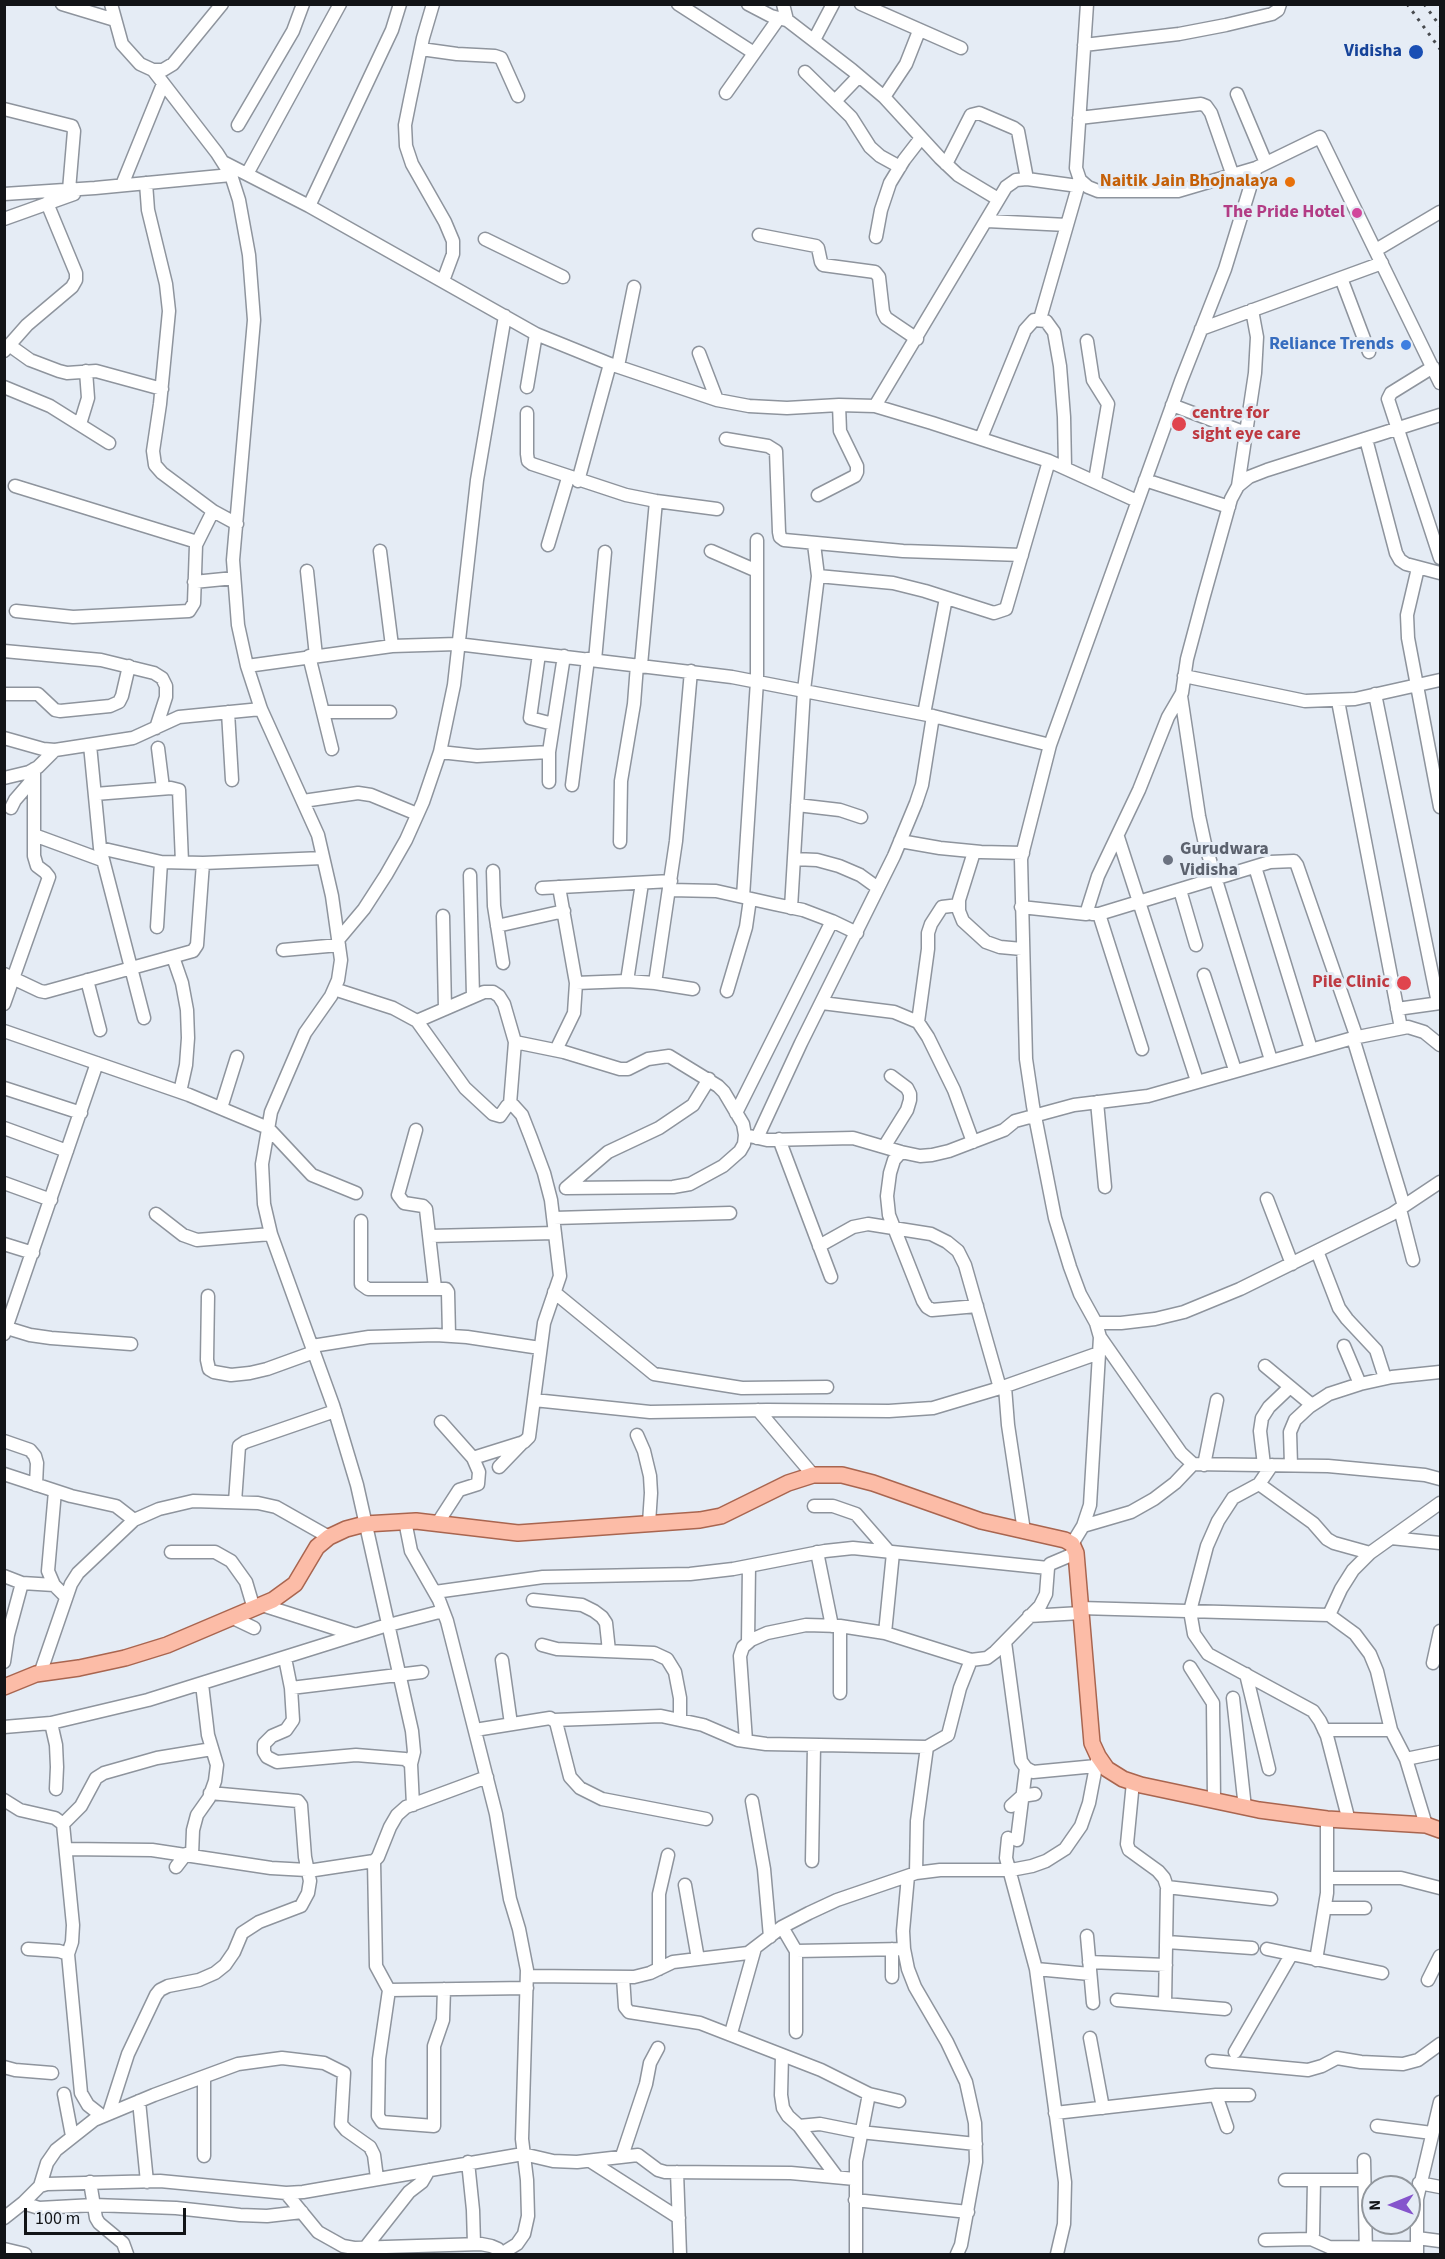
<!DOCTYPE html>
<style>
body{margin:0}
#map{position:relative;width:1445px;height:2259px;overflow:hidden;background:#e5ecf5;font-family:"Source Sans 3",sans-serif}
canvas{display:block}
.frame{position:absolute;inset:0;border:6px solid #121417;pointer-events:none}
.north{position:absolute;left:1361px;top:2175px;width:60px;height:60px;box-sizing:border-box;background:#e5ecf5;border:2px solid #91969c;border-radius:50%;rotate:269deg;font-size:16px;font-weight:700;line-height:24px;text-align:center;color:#121417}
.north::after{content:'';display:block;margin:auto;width:21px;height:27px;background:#8554cc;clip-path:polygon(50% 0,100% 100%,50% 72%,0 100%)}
.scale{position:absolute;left:24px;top:2208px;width:162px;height:27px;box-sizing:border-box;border:3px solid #121417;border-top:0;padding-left:8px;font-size:18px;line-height:21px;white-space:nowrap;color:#121417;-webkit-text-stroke:4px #e5ecf5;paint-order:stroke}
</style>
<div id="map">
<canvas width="1445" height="2259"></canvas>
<div class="frame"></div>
<div class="north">N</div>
<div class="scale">100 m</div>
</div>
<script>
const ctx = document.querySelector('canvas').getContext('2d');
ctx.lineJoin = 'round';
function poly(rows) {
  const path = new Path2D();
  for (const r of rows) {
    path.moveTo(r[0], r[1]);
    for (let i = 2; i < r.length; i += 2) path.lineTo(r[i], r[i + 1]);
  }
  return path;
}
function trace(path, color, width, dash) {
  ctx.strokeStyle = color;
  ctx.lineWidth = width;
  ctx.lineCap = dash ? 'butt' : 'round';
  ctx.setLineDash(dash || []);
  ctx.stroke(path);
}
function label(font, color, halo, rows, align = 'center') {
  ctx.font = font + ' "Source Sans 3",sans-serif';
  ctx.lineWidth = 6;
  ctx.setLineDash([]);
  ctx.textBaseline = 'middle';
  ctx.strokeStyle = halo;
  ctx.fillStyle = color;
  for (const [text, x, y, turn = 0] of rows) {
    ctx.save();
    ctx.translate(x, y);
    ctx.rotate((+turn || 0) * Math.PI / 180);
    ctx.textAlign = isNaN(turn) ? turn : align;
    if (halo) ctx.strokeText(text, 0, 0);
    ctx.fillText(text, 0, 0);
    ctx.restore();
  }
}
const minor = poly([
 [62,4,115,20],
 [111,4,122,44,140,64,153,70,163,70,173,64,222,4],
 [433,4,423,38,410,100,405,125,406,146,412,164,445,222,453,241,453,254,443,281],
 [678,4,754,53],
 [748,4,771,16,786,20],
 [783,4,787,20,852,70,884,97,940,158,958,175,998,199],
 [861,4,961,48],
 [1087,4,1076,168,1080,180,1088,187,1098,191,1178,191,1256,168,1320,137,1440,383],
 [814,40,833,4],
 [1084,45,1179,34,1226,25,1272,14,1278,10,1280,4],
 [421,49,457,54,495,56,501,58,518,96],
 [153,70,217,153,231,175,239,200,249,255,254,320,233,560,238,625,247,666,261,709,318,835,332,896,341,960,338,980,331,996,305,1033,271,1112,262,1164,264,1204,271,1234,333,1405,357,1485,412,1731,414,1752,411,1764],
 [805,72,851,117,870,147,880,156,900,167],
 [726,93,779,18],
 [1237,94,1266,163],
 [884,97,906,64,919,31],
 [836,100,859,76],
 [4,109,72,126,74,131,69,190],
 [1079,118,1201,104,1206,106,1211,113,1233,176],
 [238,125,293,31,303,4],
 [223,162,309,206,536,334,610,364,717,400,749,406,787,408,839,405,875,406,932,423,1049,461,1137,501],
 [946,164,971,115,979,113,1014,128,1018,131,1027,179],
 [247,174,340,4],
 [146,183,148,210,166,284,169,311,160,404,153,451,155,465,162,473,213,511,237,524],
 [122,185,163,84],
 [4,194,95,188,231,175],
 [309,206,392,30,400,4],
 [4,219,74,194],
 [987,221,1067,225],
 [759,235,816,246,818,248,821,262,823,265,875,272,879,277,883,312,886,318,917,339],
 [876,237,881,210,890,183,904,160,921,138],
 [485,239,563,277],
 [1376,250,1440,212],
 [1341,278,1369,352],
 [1040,319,1080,180],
 [1201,329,1382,263],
 [1087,341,1093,380,1108,404,1095,480],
 [9,345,30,360,59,371,67,373,96,371,162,389],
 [4,351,27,325,72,287,76,280,76,273,47,203],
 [699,353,717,400],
 [618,366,634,287],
 [1433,367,1391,393,1388,399,1440,558],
 [4,387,50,406,109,443],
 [527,387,536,334],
 [1172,405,1246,433],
 [875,406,1006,187,1016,180,1027,179,1078,186],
 [527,413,527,454,528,461,532,464,626,495,656,501,717,509],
 [80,424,88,398,86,371],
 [981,438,1025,330,1034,320,1046,321,1054,332,1060,366,1064,417,1065,467],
 [726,439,768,446,776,451,779,532,780,537,784,540,903,551,1022,555],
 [1366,439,1396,553,1400,560,1406,564,1440,573],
 [1145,480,1229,507],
 [578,481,610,364],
 [15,486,197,542],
 [1238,486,1255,373,1257,337,1252,310],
 [818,495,855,476,857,472,857,466,840,431,839,405],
 [548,545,568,478],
 [380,551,392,646],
 [711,551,757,571],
 [1418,568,1407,615,1408,638,1440,807],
 [307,571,316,656],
 [818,576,893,583,925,591,994,613,1006,609,1049,461],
 [194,582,234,578],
 [16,611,73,617,189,611,194,603,196,545,213,511],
 [4,651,101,660,154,673,162,678,166,686,166,697,156,728],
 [539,654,530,718,553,724],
 [309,656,332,749],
 [595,660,605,552],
 [641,665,656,501],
 [247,666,392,646,457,644,732,677,933,716,1050,745],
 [1184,676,1305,701,1355,699,1440,680],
 [4,694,38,694,55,710,60,711,110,706,119,702,122,696,129,666],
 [1375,694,1438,1003],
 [1181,696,1199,816,1205,844,1271,1060],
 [1338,701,1401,1028],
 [228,712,232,780],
 [323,712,390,712],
 [924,714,946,598],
 [4,738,43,749,55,750,133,738,179,717,261,709],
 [90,745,100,848,144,1018],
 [158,748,163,788],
 [440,752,477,756,549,752],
 [4,778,29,772,38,767,55,750],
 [549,782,549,752,564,656],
 [572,785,588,659],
 [95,794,171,788,179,790,182,862],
 [303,801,358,793,371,795,417,814],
 [797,805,840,810,861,817],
 [11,808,15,800,34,778],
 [34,835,102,860],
 [1118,837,1197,1081],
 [900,841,940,848,981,852,1023,853],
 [620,842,621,781,634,704,637,665],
 [100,848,161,862,203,863,323,858],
 [974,852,959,900,959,911,963,921,986,942,1000,947,1022,949],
 [794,859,817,860,839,866,860,875,878,888],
 [1255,867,1311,1049],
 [493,871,494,906,503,963],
 [470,875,473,996],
 [542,888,671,881],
 [670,890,716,891,774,904,803,910,832,921,857,933],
 [1180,890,1196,945],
 [743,897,757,681,757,540],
 [1021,907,1086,914,1098,876,1139,790,1168,717,1182,693,1187,659,1203,599,1231,499,1238,486,1249,477,1267,470,1440,415],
 [791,908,804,690,818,576,814,544],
 [1092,914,1099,914,1142,1049],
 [1099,914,1270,862,1294,861,1297,865,1357,1038],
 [443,916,445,1009],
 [497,926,564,911],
 [157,927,161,862],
 [338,940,364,909,386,875,406,840,423,802,440,752,454,685,477,480,505,316],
 [283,950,339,945],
 [173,957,182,983,187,1010,188,1038,186,1065,180,1092],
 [4,974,40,991,45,992,193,951,197,945,203,863],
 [1204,975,1235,1070],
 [87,980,100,1030],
 [627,981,642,883],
 [576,983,627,981,655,983,693,989],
 [655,983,676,841,691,671],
 [334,989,393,1008,417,1021,465,1088,493,1114,500,1116,507,1106,513,1105,522,1115,531,1138,544,1173,551,1200,560,1276,544,1323,529,1437,524,1442,473,1458,479,1472,478,1484,459,1490,437,1524],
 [727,991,746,927,750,899],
 [822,1003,894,1012,918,1022,928,1037,954,1090,973,1142],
 [4,1004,49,877,45,872,37,866,34,856,34,769],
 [1397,1009,1440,1003],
 [417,1021,484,992,493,992,499,996,504,1004,515,1042,510,1104],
 [918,1022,928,949,928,933,931,924,942,907,959,905],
 [4,1031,189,1095,268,1128,312,1175,356,1193],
 [1353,1038,1404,1206],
 [515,1042,564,1052,620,1069,628,1069,648,1059,669,1056,718,1086,724,1092,743,1124,745,1135,744,1144,740,1151,723,1166,690,1184,673,1187,566,1188],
 [556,1050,574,1013,576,983,559,887],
 [4,1088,81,1113],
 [1097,1102,1105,1187],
 [221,1108,237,1057],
 [736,1113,832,921],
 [4,1128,67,1151],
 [416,1130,398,1195,404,1203,423,1206,426,1209,435,1288],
 [745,1135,767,1140,853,1138,901,1152,920,1156,932,1155,949,1151,1004,1130,1015,1121,1074,1105,1148,1096,1353,1038,1408,1027,1424,1032,1440,1045],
 [757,1138,801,1043,894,856,916,803,922,785,933,716],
 [779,1139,831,1277],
 [884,1147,907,1110,910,1100,910,1094,907,1088,891,1076],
 [901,1152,894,1160,890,1173,887,1196,889,1215,923,1301,927,1307,932,1310,977,1306],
 [4,1183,51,1200],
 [566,1188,608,1152,659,1128,693,1105,709,1079],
 [1267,1199,1292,1264],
 [1400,1209,1413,1260],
 [156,1214,183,1235,197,1240,271,1234],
 [554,1218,730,1213],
 [361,1221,361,1284,368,1289,446,1289,448,1292,449,1335],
 [430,1236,555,1233],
 [4,1244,33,1253],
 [819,1246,853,1227,868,1224,931,1234,947,1242,958,1251,965,1265,1000,1388],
 [1317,1251,1339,1308,1347,1319,1376,1350,1385,1378],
 [554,1292,654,1374,742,1388,827,1387],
 [208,1296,207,1360,209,1369,214,1372,231,1375,250,1373,267,1369,314,1352],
 [1096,1323,1121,1323,1155,1319,1184,1312,1240,1289,1392,1214,1440,1182],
 [7,1328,30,1335,51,1338,131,1344],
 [4,1334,97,1063],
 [1100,1337,1181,1453,1193,1464,1328,1466,1425,1475,1440,1479],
 [312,1346,369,1337,436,1335,467,1337,540,1348],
 [1344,1346,1360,1384],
 [1265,1366,1312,1405],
 [1005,1387,1008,1425,1024,1531],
 [534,1400,650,1412,767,1410,889,1411,933,1408,1000,1388,1099,1353],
 [758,1410,813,1475],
 [441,1422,473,1458],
 [637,1435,644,1451,650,1476,651,1493,649,1523],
 [4,1441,30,1450,35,1456,37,1463,36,1485],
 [1204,1465,1217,1400],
 [1264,1465,1260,1431,1262,1418,1269,1407,1290,1387],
 [1272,1465,1259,1484,1233,1498,1218,1521,1207,1546,1190,1611,1194,1634,1208,1654,1313,1711,1320,1721,1327,1736,1349,1821],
 [1291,1465,1290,1432,1295,1420,1309,1407,1329,1394,1360,1384,1392,1377,1440,1372],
 [499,1467,523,1442],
 [4,1474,71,1496,116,1506,134,1520],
 [1259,1484,1313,1523,1327,1539,1334,1543,1370,1553],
 [55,1491,48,1571,54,1585,66,1597],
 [235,1502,239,1446,245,1442,335,1411],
 [814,1506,833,1506,856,1514,890,1553],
 [405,1521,411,1551,439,1600,447,1621,496,1814,510,1899,519,1929,527,1970,522,2139,527,2180,528,2216,524,2234,517,2244,501,2254],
 [1083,1526,1131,1512,1154,1499,1175,1483,1193,1464],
 [1391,1538,1440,1543],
 [1072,1544,1083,1526,1090,1505,1100,1337,1096,1323,1080,1294,1070,1267,1055,1218,1033,1106,1026,1059,1021,859,1050,745,1181,381,1225,269,1256,168],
 [171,1552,215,1552,231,1561,246,1582,254,1609],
 [817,1552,832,1626],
 [4,1576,22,1583,54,1585],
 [435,1592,543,1577,690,1574,733,1569,825,1551,853,1548,1048,1568],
 [533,1600,582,1605,594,1611,602,1617,606,1623,609,1651],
 [262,1605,356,1635],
 [1080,1608,1329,1615,1355,1634,1370,1654,1377,1671,1391,1730,1406,1759,1426,1825],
 [1329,1615,1341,1589,1353,1570,1370,1553,1440,1503],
 [1029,1616,1081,1613],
 [233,1618,254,1628],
 [885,1633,893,1553],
 [748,1642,749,1566],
 [1005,1642,1021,1761,1026,1768,1033,1772,1096,1766],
 [542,1645,557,1649,654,1653,667,1659,675,1672,680,1698,680,1719],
 [285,1658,291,1688,293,1720,286,1730,272,1736,264,1744,264,1752,267,1757,277,1762,356,1755,405,1759,411,1764,413,1805],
 [502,1660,511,1724],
 [4,1662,8,1635,22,1583],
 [1433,1663,1440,1631],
 [1190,1667,1213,1703,1214,1801],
 [40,1674,71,1584,78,1573,134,1520,159,1509,193,1501,258,1503,276,1507,329,1537],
 [1246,1674,1269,1769],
 [291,1688,422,1672],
 [840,1693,840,1626],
 [1233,1698,1245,1808],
 [554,1720,661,1716,703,1725,738,1740,766,1744,927,1747],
 [51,1723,56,1745,57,1767,56,1789],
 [4,1727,51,1723,148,1700,381,1627,443,1611],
 [475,1730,550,1718,556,1722,570,1777,580,1788,602,1799,706,1819],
 [1324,1730,1391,1730],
 [746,1741,740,1656,743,1647,751,1640,767,1633,806,1625,840,1626,885,1633,971,1660,987,1658,995,1652,1040,1606,1046,1594,1048,1568,1050,1564,1076,1553],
 [1406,1759,1440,1752],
 [1133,1782,1127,1844,1129,1850,1158,1871,1164,1878,1167,1887,1165,2004],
 [4,1800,20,1810,55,1818,63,1824,73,1925,72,1942,68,1954,81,2093,88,2105,102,2116],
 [752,1801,764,1869,770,1937],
 [1011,1806,1022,1796,1035,1794],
 [63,1824,81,1806,96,1778,104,1773,157,1758,212,1749],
 [1008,1838,1006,1858,1036,1969,1065,2182,1064,2224,1057,2254],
 [1017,1840,1026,1768],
 [66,1849,152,1850,271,1868,307,1870],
 [192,1855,193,1830,197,1815,209,1798,215,1781,217,1765,208,1735,202,1684],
 [374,1861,376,1966,389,1990,379,2059,378,2116,382,2122,434,2126,434,2046,443,2020,444,1989],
 [812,1861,814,1746],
 [176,1867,186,1854],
 [308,1871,374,1861,378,1857,390,1827,397,1815,406,1807,487,1777],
 [916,1873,917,1821,927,1747,948,1735,960,1688,971,1660],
 [908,1876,903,1931,904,1949,908,1969,915,1987,947,2042,966,2082,975,2123,976,2162,961,2245,957,2254],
 [1328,1878,1401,1878,1440,1888],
 [685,1885,698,1959],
 [1167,1887,1271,1899],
 [1326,1908,1365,1908],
 [782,1927,796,1951,796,2032],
 [1087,1936,1093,2003],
 [1167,1942,1252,1948],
 [28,1949,59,1951,68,1954],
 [892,1949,892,1977],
 [1267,1949,1382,1973],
 [796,1951,904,1949],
 [1316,1960,1327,1893,1327,1819],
 [1089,1962,1166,1965],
 [659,1969,659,1894,668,1855],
 [1036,1969,1090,1974],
 [527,1976,634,1977,650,1973,673,1962,748,1953,782,1927,809,1913,837,1900,916,1873,940,1870,1011,1870,1032,1866,1046,1861,1065,1849,1081,1826,1089,1803,1098,1756],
 [623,1977,625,2007,629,2012,700,2023,821,2070,869,2094,899,2101],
 [1428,1980,1440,1956],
 [389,1990,527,1988],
 [1117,2000,1225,2009],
 [731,2033,755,1948],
 [1090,2038,1103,2108],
 [1235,2052,1291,1955],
 [782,2055,781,2095,783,2108,788,2116,799,2126,837,2177],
 [1212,2061,1308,2070,1322,2066,1337,2058,1361,2062,1403,2064,1418,2060,1440,2044],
 [4,2067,15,2070,52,2073],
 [64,2094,72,2136],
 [1216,2095,1227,2127],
 [139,2101,147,2182],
 [109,2113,128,2054,156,1995,160,1990,168,1986,199,1980,215,1973,225,1965,234,1952,242,1933,259,1922,301,1906,308,1893,310,1881,305,1857,301,1805,298,1801,210,1793],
 [1055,2113,1216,2095,1249,2095],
 [799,2126,820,2124,860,2132,976,2144],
 [1377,2126,1432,2133],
 [204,2156,204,2077],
 [622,2156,646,2084,650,2063,658,2048],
 [1364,2160,1366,2254],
 [590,2161,679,2218],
 [468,2162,473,2210,474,2244],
 [677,2172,680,2254],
 [1285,2180,1364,2180],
 [90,2182,96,2218,99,2223,123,2243,127,2254],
 [1419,2183,1440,2187],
 [40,2186,47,2163,56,2150,94,2120,154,2095,238,2064,282,2058,324,2063,344,2073,341,2124,346,2130,370,2147,374,2155,377,2178],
 [286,2193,318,2232,343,2246,354,2248,481,2244,491,2246,498,2249,501,2254],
 [855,2200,968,2212],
 [23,2203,39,2208,94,2205,176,2208,240,2215,267,2216,302,2212],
 [4,2218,23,2203,40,2186,47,2184,160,2181,286,2193,303,2192,523,2154,553,2161,577,2162,638,2155,658,2170,665,2172,791,2173,855,2179],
 [1417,2238,1440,2241],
 [1311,2239,1329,2247,1417,2248],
 [1265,2240,1311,2239,1313,2234,1314,2180],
 [365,2248,409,2192,422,2182,429,2170],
 [4,2249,25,2254],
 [856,2254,856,2161,869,2094],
 [1417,2254,1417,2199,1440,2102]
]);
const major = poly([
 [4,1687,36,1674,79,1668,125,1658,167,1645,273,1600,295,1584,317,1547,329,1537,346,1529,365,1524,416,1521,518,1533,700,1520,721,1516,788,1483,813,1475,842,1475,873,1483,981,1521,1065,1540,1072,1544,1076,1553,1092,1743,1098,1756,1107,1769,1123,1779,1141,1785,1259,1810,1327,1819,1426,1825,1440,1830]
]);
const rail = poly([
 [1407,4,1440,49],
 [1424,4,1440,26]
]);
const markers = [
 [1416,52,8,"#1a4fb4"],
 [1290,182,6,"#e8710a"],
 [1357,213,6,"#d1479c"],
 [1406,345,6,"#3f7fe0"],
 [1179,424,8,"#e0444e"],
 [1168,860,6,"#6b7280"],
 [1404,983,8,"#e0444e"]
];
const transitNames = [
 ["Vidisha",1402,52]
];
const foodNames = [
 ["Naitik Jain Bhojnalaya",1278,182]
];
const hotelNames = [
 ["The Pride Hotel",1345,213]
];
const shopNames = [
 ["Reliance Trends",1394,345]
];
const healthNames = [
 ["centre for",1192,414],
 ["sight eye care",1192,435],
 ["Pile Clinic",1390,983,"right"]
];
const worshipNames = [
 ["Gurudwara",1180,850],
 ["Vidisha",1180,871]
];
trace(minor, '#8e949d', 15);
trace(major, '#a9654f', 18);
trace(minor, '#fff', 12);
trace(major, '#fcbca7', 15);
trace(rail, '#474a4e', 3, [3, 6]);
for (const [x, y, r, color] of markers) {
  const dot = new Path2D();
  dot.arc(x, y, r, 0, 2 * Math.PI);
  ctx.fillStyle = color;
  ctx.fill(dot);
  trace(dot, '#e5ecf5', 2);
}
label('bold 18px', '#164399', '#e5ecf5', transitNames, 'right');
label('bold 18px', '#c56008', '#e5ecf5', foodNames, 'right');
label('bold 18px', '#b23c85', '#e5ecf5', hotelNames, 'right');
label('bold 18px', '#366cbe', '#e5ecf5', shopNames, 'right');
label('bold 18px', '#be3a42', '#e5ecf5', healthNames, 'left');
label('bold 18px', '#5b616d', '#e5ecf5', worshipNames, 'left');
</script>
